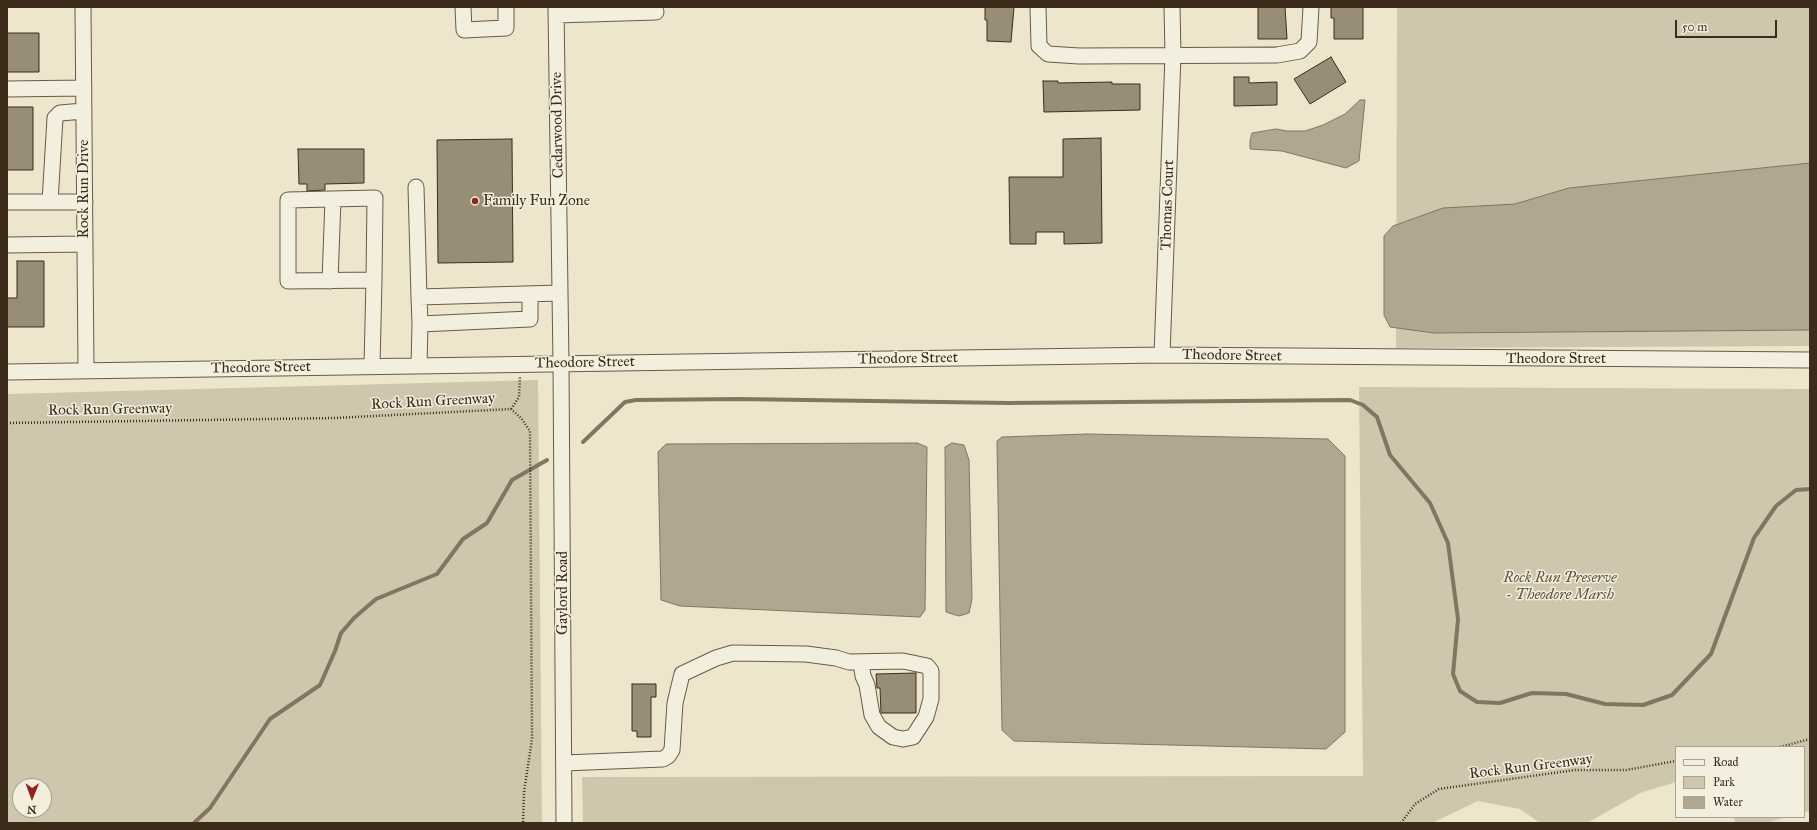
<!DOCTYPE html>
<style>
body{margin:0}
#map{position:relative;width:1817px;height:830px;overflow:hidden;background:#ede6cc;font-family:"IM FELL Great Primer",serif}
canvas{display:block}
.frame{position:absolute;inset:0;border:8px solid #3c2c1b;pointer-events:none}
.legend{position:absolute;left:1675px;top:746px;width:130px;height:72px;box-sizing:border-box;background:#f3efde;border:1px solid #aaa190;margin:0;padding:5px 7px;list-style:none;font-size:12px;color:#3c2c1b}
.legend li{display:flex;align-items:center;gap:8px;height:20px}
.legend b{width:20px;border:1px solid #aaa190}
.north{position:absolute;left:12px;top:778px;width:40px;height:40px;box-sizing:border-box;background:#f3efde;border:1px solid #aaa190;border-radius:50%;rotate:181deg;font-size:11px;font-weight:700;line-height:16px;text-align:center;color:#3c2c1b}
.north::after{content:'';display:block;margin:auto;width:14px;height:18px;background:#8f2418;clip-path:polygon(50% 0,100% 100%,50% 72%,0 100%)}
.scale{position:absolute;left:1675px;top:20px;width:102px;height:18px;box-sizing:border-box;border:2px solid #3c2c1b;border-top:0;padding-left:5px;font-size:12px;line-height:14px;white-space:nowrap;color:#3c2c1b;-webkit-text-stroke:3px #f3efde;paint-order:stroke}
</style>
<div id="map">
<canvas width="1817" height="830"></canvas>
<div class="frame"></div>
<ul class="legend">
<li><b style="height:5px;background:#f3efde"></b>Road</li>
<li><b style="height:11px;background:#cfc6ae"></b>Park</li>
<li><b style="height:11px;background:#b1a790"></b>Water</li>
</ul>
<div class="north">N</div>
<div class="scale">50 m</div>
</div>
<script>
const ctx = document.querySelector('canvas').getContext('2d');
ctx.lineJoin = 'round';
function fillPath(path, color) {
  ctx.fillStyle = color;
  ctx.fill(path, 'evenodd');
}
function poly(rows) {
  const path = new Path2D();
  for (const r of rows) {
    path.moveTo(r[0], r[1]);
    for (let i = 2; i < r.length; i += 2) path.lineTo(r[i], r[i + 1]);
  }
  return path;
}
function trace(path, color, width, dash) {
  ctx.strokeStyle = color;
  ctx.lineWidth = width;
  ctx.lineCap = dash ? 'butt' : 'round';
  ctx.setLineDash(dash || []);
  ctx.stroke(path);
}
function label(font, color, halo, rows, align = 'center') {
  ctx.font = font + ' "IM FELL Great Primer",serif';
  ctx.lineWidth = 3;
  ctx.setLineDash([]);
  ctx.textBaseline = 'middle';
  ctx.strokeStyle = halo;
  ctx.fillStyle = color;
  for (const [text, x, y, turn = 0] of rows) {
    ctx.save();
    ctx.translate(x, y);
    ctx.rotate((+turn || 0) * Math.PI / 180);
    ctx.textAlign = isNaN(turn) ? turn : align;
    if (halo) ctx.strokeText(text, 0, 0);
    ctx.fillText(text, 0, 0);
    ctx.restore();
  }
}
const green = poly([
 [1397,7,1810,7,1810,346,1396,348],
 [538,380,542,823,7,823,7,394],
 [20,786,44,786,44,810,20,810],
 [1359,387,1810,389,1810,811,1804,812,1804,747,1676,747,1676,782,1640,793,1587,823,1540,823,1520,809,1478,801,1432,823,583,823,582,777,1363,776],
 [1733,817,1786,817,1767,823,1736,823]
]);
const water = poly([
 [1360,100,1365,100,1359,161,1346,168,1282,151,1250,149,1250,141,1252,133,1276,129,1287,131,1305,131,1323,125,1345,114,1360,100],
 [1810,163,1810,330,1434,333,1390,327,1384,315,1384,236,1393,226,1443,208,1515,204,1569,188,1810,163],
 [1087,434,1328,439,1345,456,1345,732,1326,749,1014,741,1002,730,997,441,1002,437,1087,434],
 [917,443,927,447,925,610,920,617,680,606,661,600,658,452,666,444,917,443],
 [952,443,964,445,969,460,972,599,969,613,959,616,946,612,945,447,952,443]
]);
const stream = poly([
 [583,442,625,402,636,400,739,399,1008,403,1350,400,1363,405,1377,417,1390,455,1430,503,1448,543,1458,619,1453,674,1460,691,1477,702,1500,703,1532,693,1566,694,1605,704,1643,705,1672,695,1711,654,1754,538,1776,506,1796,490,1810,489],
 [194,823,210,808,270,719,320,685,335,651,341,633,354,618,376,599,437,574,463,539,487,523,512,480,547,460]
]);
const building = poly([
 [985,7,1014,7,1011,42,987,41,987,20,985,20,985,7],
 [1258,7,1285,7,1287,39,1258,39,1258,7],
 [1331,7,1363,7,1363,39,1334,39,1334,18,1331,18,1331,7],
 [7,33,39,33,39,72,7,72,7,33],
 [1331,57,1346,82,1310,104,1294,79,1331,57],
 [1234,77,1249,77,1249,83,1277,82,1277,105,1234,106,1234,77],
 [1043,81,1058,81,1058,83,1112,82,1112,84,1140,84,1140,110,1044,112,1043,81],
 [7,107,33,107,33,170,7,170,7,107],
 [1101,138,1102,243,1064,244,1064,232,1036,232,1036,244,1010,244,1009,177,1063,177,1063,139,1101,138],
 [512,139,513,262,438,263,437,140,512,139],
 [298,149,364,149,364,183,325,184,325,190,307,191,307,184,299,184,298,149],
 [17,261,44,261,44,327,7,327,7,298,17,298,17,261],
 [916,673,916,713,881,713,880,688,877,688,876,674,916,673],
 [632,684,656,684,656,697,651,697,651,737,637,737,637,731,632,731,632,684]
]);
const path = poly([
 [511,409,519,397,520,377],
 [7,423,335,418,511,409,521,418,530,431,532,739,524,792,523,823],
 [1780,747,1810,739],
 [1401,823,1415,804,1439,789,1575,770,1626,770,1676,761]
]);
const minor = poly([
 [83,7,86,370],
 [463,7,464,30,506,28,506,7],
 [556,7,561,364,564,823],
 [1038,7,1039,46,1048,54,1079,56,1277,55,1300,51,1309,42,1311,7],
 [556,15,656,12],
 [7,89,84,88],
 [416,187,419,297,560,293],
 [7,202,85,202],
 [50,202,55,118,60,113,84,111],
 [7,245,85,244],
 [330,281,333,199],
 [419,297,420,324,530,319,530,294],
 [1162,355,1173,55,1172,7],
 [372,366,374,280,375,198,288,200,288,281,374,280],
 [419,366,420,324],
 [7,372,1162,355,1810,360],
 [564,763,663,759,668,756,672,750,675,703,682,674,716,658,733,653,806,654,836,658,849,662,903,661,927,666,931,671,931,699,926,717,913,737,903,739,893,737,879,727,872,715,867,685,863,676,861,662]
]);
const markers = [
 [475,201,4,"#8f2418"]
];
const streetNames = [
 ["Cedarwood Drive",558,125,-91],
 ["Rock Run Drive",84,189,-90],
 ["Thomas Court",1168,205,-88],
 ["Theodore Street",1232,356,1],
 ["Theodore Street",908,359,-1],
 ["Theodore Street",1556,359],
 ["Theodore Street",585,363,-1],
 ["Theodore Street",261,368,-1],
 ["Rock Run Greenway",433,402,-3],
 ["Rock Run Greenway",110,410,-1],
 ["Gaylord Road",563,593,-90],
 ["Rock Run Greenway",1531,767,-7]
];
const poiNames = [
 ["Family Fun Zone",483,201]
];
const parkNames = [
 ["Rock Run Preserve",1560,578],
 ["- Theodore Marsh",1560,595]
];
fillPath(green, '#cfc6ae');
fillPath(water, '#b1a790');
trace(water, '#827661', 1);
trace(stream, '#827661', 4);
fillPath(building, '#988d77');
trace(building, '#3c2c1b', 1);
trace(minor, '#685a47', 17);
trace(path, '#3c2c1b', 2.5, [1, 2]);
trace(minor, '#f3efde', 15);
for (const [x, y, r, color] of markers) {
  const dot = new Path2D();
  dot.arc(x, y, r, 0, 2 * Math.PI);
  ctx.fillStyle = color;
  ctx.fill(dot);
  trace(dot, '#f3efde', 1.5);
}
label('15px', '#3c2c1b', '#f3efde', streetNames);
label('15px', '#3c2c1b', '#f3efde', poiNames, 'left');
label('italic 15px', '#615240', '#f3efde', parkNames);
</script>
